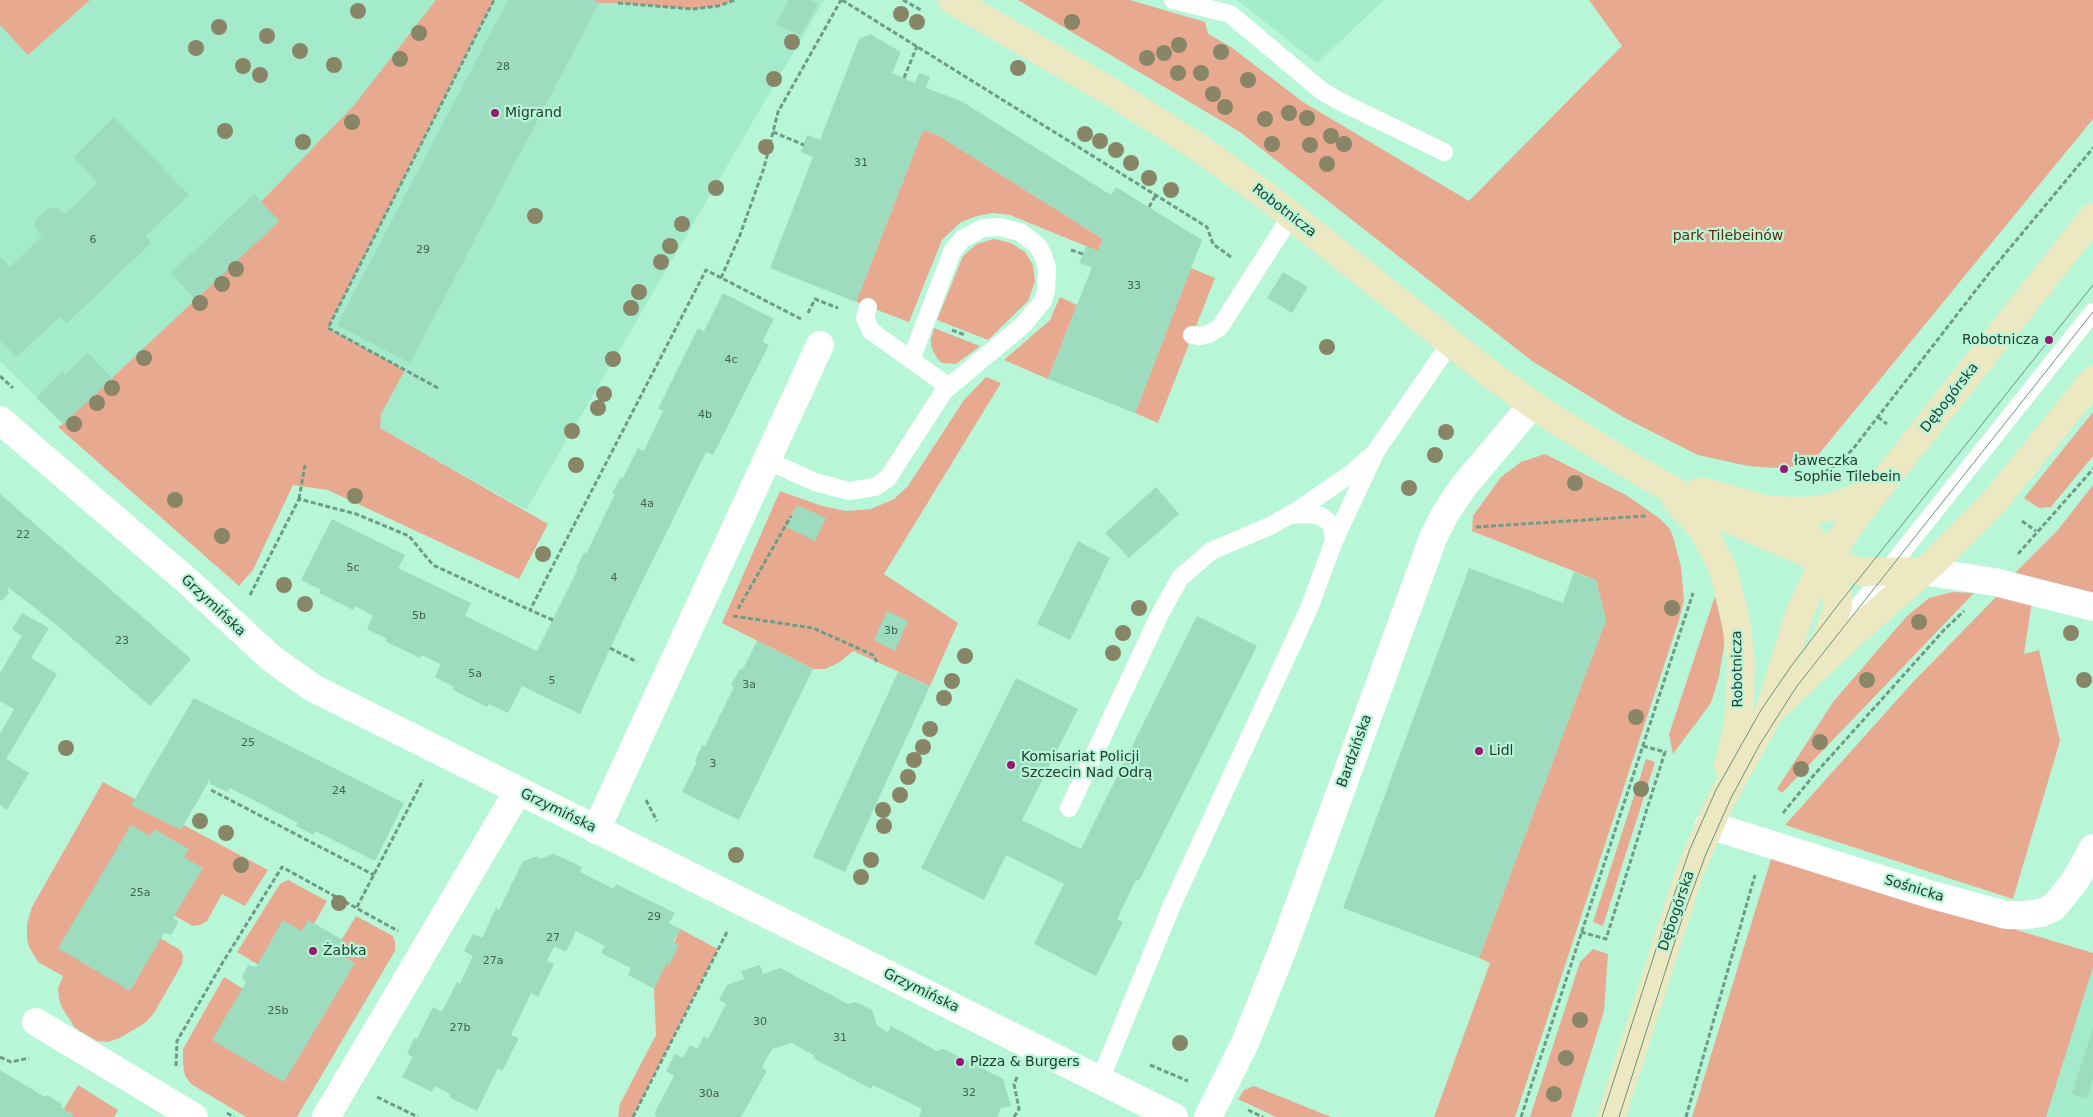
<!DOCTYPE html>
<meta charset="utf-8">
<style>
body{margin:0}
canvas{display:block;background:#b7f7d8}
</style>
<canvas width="2093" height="1117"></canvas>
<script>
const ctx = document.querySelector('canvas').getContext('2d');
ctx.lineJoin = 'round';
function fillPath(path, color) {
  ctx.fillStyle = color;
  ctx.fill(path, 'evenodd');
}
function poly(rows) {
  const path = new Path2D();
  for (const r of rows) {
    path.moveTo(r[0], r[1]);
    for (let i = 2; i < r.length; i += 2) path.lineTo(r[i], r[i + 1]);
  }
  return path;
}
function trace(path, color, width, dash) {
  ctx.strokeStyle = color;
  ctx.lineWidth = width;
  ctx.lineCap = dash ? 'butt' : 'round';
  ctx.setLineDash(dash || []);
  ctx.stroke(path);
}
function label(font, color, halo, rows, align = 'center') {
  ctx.font = font + ' "DejaVu Sans",sans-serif';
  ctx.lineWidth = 4.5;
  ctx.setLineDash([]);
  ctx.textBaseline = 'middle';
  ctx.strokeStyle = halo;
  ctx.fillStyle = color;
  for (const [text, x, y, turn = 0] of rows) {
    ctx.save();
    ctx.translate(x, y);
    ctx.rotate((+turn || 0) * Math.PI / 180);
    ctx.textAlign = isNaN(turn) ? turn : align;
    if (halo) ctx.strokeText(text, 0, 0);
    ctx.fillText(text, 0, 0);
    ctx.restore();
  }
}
const built = poly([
 [0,0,824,0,526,510,380,428,63,424,0,361],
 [1237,0,1384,0,1317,63],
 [2093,965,2093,1117,2046,1117]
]);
const green = poly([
 [0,0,90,0,28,55,0,25],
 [436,0,494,0,328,328,405,370,381,414,380,428,548,524,519,579,328,490,293,485,253,570,239,586,58,427,63,424,279,221,261,202,355,104],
 [593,0,735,0,718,6,693,9,618,3,599,3],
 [1018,0,1130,0,1205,22,1208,34,1231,47,1303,102,1469,201,1622,46,1589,0,2093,0,2093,119,1810,465,1775,468,1748,466,1698,455,1623,417,1532,361,1240,132],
 [923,130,938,135,1103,239,1098,251,1010,215,993,213,977,216,961,222,942,240,909,322,856,302],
 [994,239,1011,243,1025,252,1033,265,1035,281,1028,301,988,340,937,320,963,256,977,244],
 [1191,268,1215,278,1158,423,1135,413],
 [1060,297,1077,305,1048,379,1004,360,1050,320],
 [934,328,980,346,956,364,942,363,937,358,931,346,931,339],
 [986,377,1001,383,884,574,958,623,930,686,853,651,840,662,825,669,813,669,722,623,780,491,822,506,846,511,871,509,894,499,908,486,964,400],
 [2093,412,2093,456,2051,507,2039,508,2024,498],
 [1545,454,1626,495,1659,518,1669,528,1673,536,1681,567,1684,600,1679,620,1515,1117,1434,1117,1490,963,1479,958,1606,620,1596,580,1472,531,1473,516,1501,477,1521,462],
 [2093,485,2093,597,2014,574,2057,531],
 [1952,592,1974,593,1782,793,1777,789,1833,702,1907,616,1929,598],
 [1715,596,1725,639,1719,677,1711,703,1673,754,1669,734],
 [1996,597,2032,601,2024,654,2039,650,2060,741,2013,899,1785,825,1913,682],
 [1646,759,1655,762,1603,926,1593,922],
 [103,782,268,870,245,906,222,894,207,921,200,925,193,926,166,911,152,933,180,950,183,956,182,964,154,1013,145,1023,120,1038,108,1042,97,1041,75,1028,61,1006,59,998,58,988,63,976,38,962,29,947,27,938,27,924,32,907],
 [1772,856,2093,953,2093,967,2046,1117,1692,1117],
 [288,880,327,901,307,936,334,952,356,916,393,936,395,941,395,951,297,1117,246,1117,191,1084,185,1076,183,1063,183,1049,224,977,248,992,262,967,237,952,280,884],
 [680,929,718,949,633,1117,618,1117,620,1104,656,1035,654,989],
 [1593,949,1608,954,1604,1011,1571,1117,1530,1117,1580,962],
 [78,1085,118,1110,114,1117,59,1117],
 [1254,1086,1331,1117,1276,1117,1238,1099,1244,1090]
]);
const building = poly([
 [508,0,593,0,599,3,410,363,337,325],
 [789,0,811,0,818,4,800,36,776,24],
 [870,34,901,52,892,73,915,83,919,73,930,77,926,88,961,101,1111,195,1116,187,1202,240,1135,413,1048,379,1092,267,1079,263,1083,254,1086,246,1098,251,1103,239,938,135,923,130,856,302,770,268,813,157,801,152,807,135,820,140,859,39],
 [114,117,189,195,145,236,151,243,67,323,60,317,16,357,0,340,0,257,10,267,42,236,36,229,35,221,49,208,57,208,65,214,98,183,74,157],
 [254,194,279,221,196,300,171,273],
 [1283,272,1308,287,1292,313,1267,298],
 [723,293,774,319,762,342,769,345,713,455,706,452,620,627,580,714,522,686,508,713,489,704,487,707,453,690,454,687,435,677,441,664,421,655,420,658,385,641,387,639,367,629,373,616,355,606,353,610,319,593,321,590,301,580,332,519,405,555,398,568,471,603,465,616,537,651,578,569,576,569,584,552,586,554,615,494,612,493,621,477,623,478,638,448,644,451,663,411,658,409,698,328,704,331],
 [88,353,113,379,63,424,37,398,62,371,65,375],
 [1156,487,1179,514,1129,558,1105,533],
 [0,494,191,659,150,706,53,622,9,588,7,590,9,593,2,601,0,600],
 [797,505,826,518,815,541,786,527],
 [1078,541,1110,558,1070,640,1037,624],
 [1469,568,1563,603,1574,572,1596,580,1606,620,1479,958,1343,908],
 [887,611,908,621,895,651,874,640],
 [22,613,49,628,31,658,57,674,6,759,29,773,7,810,0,805,0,734,14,709,0,701,0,673,22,636,12,629],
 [1197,616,1257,646,1139,881,1136,880,1117,919,1123,922,1096,976,1034,944,1064,884,1006,855,984,900,921,868,1016,678,1078,709,1022,820,1081,849],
 [757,641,813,669,739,820,682,792,697,762,695,761,702,745,705,746,734,687,731,685,740,669,743,669],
 [898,672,930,686,845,872,813,857],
 [194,698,404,803,376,859,373,860,315,831,314,835,296,826,298,823,230,788,228,792,210,784,210,779,181,830,131,805],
 [131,825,150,836,154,829,189,849,184,857,203,868,173,918,177,920,178,923,171,935,164,933,130,991,58,948],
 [554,854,582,867,580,872,614,889,616,884,675,913,669,923,680,929,673,942,679,945,669,966,666,964,654,989,628,975,631,968,601,953,605,946,576,931,566,952,554,946,547,961,554,964,538,997,531,993,511,1035,519,1038,502,1071,498,1068,477,1111,449,1097,450,1094,435,1086,432,1092,402,1077,413,1057,407,1054,414,1038,417,1039,433,1007,442,1012,457,982,460,984,473,956,464,951,473,934,482,938,496,908,499,910,523,861,538,856,539,859],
 [283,920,302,931,308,920,343,940,336,952,355,963,284,1082,212,1040,246,982,242,977,248,965,256,967],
 [760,965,763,974,780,968,848,1004,855,1002,872,1010,877,1026,888,1032,891,1026,937,1051,944,1049,1003,1079,1011,1106,1001,1108,997,1117,919,1117,922,1109,873,1085,871,1089,813,1058,815,1056,792,1043,772,1049,762,1067,767,1071,741,1117,656,1117,655,1112,674,1076,666,1071,675,1054,683,1058,690,1045,697,1049,704,1036,708,1039,726,1004,719,1000,727,985,744,979,741,971],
 [2093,1028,2093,1078,2087,1099,2072,1094],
 [0,1070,45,1097,47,1095,62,1104,61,1107,74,1115,72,1117,0,1117]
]);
const path = poly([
 [842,0,1207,227,1213,244,1231,257],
 [903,0,921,10],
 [618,3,693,9,718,6,735,0],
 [904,78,917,46],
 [773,132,804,145],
 [1149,207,1156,195],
 [1071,250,1083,254],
 [721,278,740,235,764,168,778,112,841,0],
 [808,313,815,299,838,308],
 [952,330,965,335],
 [0,376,13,388],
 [438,388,328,328,494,0],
 [1878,417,1887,424],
 [1825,472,1837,464,1853,449,1990,272,2093,148],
 [299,499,305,465],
 [2022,521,2036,531],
 [1476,527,1646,516],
 [2018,554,2093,469],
 [250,595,299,499,356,514,409,536,433,565,530,610],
 [738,609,791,516],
 [733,616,813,628,873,655,877,662],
 [553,620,530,610,706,270,801,319],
 [610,648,637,662],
 [211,790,374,875],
 [646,800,657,821],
 [1783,813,1814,775,1944,630,1964,611],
 [357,907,423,780],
 [1581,932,1606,939,1665,752,1643,746],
 [0,1057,11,1062,29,1058],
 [1150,1065,1188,1081],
 [176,1066,177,1041,223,962,282,867,398,931],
 [377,1097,418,1117],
 [1248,1110,1263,1117],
 [227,1113,234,1117],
 [633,1117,728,930],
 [1014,1117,1019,1109,1014,1084,1018,1075],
 [1521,1117,1693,593],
 [1686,1117,1755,875]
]);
const lane = poly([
 [1173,0,1230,14,1322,91,1339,101,1444,152],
 [868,307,865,318,871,331,948,386],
 [1192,335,1200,336,1209,334,1220,327,1291,216],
 [766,460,815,482,849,491,875,487,888,478,944,391,1023,325,1043,301,1046,291,1047,268,1043,255,1037,245,1020,232,1000,227,983,228,962,239,952,252,911,360],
 [1290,515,1308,514,1321,516,1332,525,1334,541],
 [1835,636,2093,312],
 [1069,808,1159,616,1180,578,1211,551,1270,526,1298,510,1352,473,1370,457],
 [1100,1080,1172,905,1310,606,1334,541,1376,451,1451,342]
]);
const street = poly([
 [0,420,192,585,271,658,313,688,1174,1117],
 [1922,571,1995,582,2093,607],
 [1709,825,1929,894,2006,915,2024,915,2041,913,2054,907,2075,881,2093,848],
 [596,830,820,345],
 [36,1022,194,1117],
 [326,1117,518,791],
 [1208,1117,1245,1043,1284,946,1433,538,1445,514,1463,487,1532,405]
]);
const secondary = poly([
 [952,0,1110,91,1198,147,1268,197,1490,374,1548,415,1639,471,1712,512,1830,563,1864,572,1922,571],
 [1701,491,1783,514,1800,524,1824,552,1836,577,1838,605,1827,638,1814,659],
 [1676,500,1700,526,1709,541,1723,569,1736,621,1741,663,1740,702,1736,735,1728,766],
 [1775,510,1802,511,1828,508,1852,500,1876,485],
 [1770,712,1849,637,1934,562,1995,501,2093,380],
 [1611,1117,1690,871,1721,800,1768,715,1800,612,1820,569,1858,514,2093,217]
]);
const tram = poly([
 [1602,1117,1667,915,1690,849,1716,790,1761,710,1792,665,1838,605,2093,285],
 [1619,1117,1682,919,1706,854,1731,798,1760,744,1797,686,2093,312]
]);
const trees = [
 [358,11],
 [901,14],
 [917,22],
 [1072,22],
 [219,27],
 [419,33],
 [267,36],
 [792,42],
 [1179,45],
 [196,48],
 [300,51],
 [1221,52],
 [1164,53],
 [1147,58],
 [400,59],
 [334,65],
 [243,66],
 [1018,68],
 [1178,73],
 [1201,73],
 [260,75],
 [774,79],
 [1248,80],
 [1213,94],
 [1225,107],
 [1289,113],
 [1307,118],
 [1265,119],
 [352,122],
 [225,131],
 [1085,134],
 [1331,136],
 [1100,141],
 [303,142],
 [1272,144],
 [1344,144],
 [1310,145],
 [766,147],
 [1116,150],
 [1131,163],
 [1327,164],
 [1149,178],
 [716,188],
 [1171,190],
 [535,216],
 [682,224],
 [670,246],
 [661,262],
 [236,269],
 [222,284],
 [639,292],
 [200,303],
 [631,308],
 [1327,347],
 [144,358],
 [613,359],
 [112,388],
 [604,394],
 [97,403],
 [598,408],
 [74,424],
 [572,431],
 [1446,432],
 [1435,455],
 [576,465],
 [1575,483],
 [1409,488],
 [355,496],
 [175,500],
 [222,536],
 [543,554],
 [284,585],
 [305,604],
 [1139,608],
 [1672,608],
 [1919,622],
 [1123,633],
 [2071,633],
 [1113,653],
 [965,656],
 [1867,680],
 [2084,680],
 [952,681],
 [944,698],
 [1636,717],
 [930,729],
 [1820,742],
 [923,747],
 [66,748],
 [914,760],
 [1801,769],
 [908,777],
 [1641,789],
 [900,795],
 [883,810],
 [200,821],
 [884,826],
 [226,833],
 [736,855],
 [871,860],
 [241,865],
 [861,877],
 [339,903],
 [1580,1020],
 [1180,1043],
 [1566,1058],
 [1554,1094]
];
const markers = [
 [495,113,5,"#971a72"],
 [2049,340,5,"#971a72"],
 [1784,469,5,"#971a72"],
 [1479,751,5,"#971a72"],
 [1011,765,5,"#971a72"],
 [313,951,5,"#971a72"],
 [960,1062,5,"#971a72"]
];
const numberNames = [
 ["28",503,67],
 ["31",861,163],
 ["6",93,240],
 ["29",423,250],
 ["33",1134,286],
 ["4c",731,360],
 ["4b",705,415],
 ["4a",647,504],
 ["22",23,535],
 ["5c",353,568],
 ["4",614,578],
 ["5b",419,616],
 ["3b",891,631],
 ["23",122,641],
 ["5a",475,674],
 ["5",552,681],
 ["3a",749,685],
 ["25",248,743],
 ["3",713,764],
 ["24",339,791],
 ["25a",140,893],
 ["29",654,917],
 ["27",553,938],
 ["27a",493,961],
 ["25b",278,1011],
 ["30",760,1022],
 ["27b",460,1028],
 ["31",840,1038],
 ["32",969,1093],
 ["30a",709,1094]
];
const poiNames = [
 ["Migrand",505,113],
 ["Robotnicza",2039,340,"right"],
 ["ławeczka",1794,461],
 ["Sophie Tilebein",1794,477],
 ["Lidl",1489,751],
 ["Komisariat Policji",1021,757],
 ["Szczecin Nad Odrą",1021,773],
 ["Żabka",323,951],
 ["Pizza & Burgers",970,1062]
];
const streetNames = [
 ["Robotnicza",1284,211,38],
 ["Dębogórska",1950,398,-52],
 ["Grzymińska",213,606,43],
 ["Robotnicza",1738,669,-91],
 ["Bardzińska",1355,751,-70],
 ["Grzymińska",558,811,26],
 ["Sośnicka",1914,889,17],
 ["Dębogórska",1677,911,-71],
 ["Grzymińska",921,991,26]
];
const parkNames = [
 ["park Tilebeinów",1728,236]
];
fillPath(built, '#a3ebca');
fillPath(green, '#e7aa91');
fillPath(building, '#9ddcbe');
trace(path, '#6e9c86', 3, [5, 2.5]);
trace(lane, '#fff', 18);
trace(street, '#fff', 28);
trace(secondary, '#ece8c1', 28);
trace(tram, '#68947f', 1);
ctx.fillStyle = '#898567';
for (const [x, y] of trees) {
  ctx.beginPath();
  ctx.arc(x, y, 8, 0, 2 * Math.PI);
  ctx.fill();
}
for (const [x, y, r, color] of markers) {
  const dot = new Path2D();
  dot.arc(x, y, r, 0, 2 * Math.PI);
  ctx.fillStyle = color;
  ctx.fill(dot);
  trace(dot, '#b7f7d8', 2);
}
label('11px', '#426554', null, numberNames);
label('14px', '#233d31', '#b7f7d8', poiNames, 'left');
label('14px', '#233d31', '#b7f7d8', streetNames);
label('14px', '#63280a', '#b7f7d8', parkNames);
</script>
